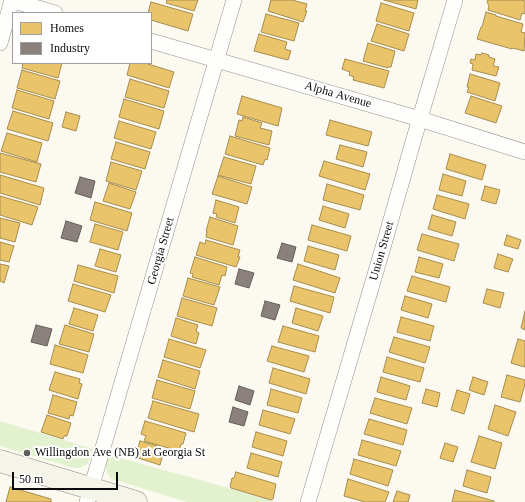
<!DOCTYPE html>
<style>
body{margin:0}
#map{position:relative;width:525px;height:502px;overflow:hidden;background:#fbf9f0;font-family:"Times New Roman",serif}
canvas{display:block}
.legend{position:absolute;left:12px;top:12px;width:140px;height:52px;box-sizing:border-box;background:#fff;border:1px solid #9e9e9e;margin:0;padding:5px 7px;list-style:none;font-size:12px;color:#0c0c0c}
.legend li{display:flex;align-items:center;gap:8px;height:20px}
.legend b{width:20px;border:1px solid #9e9e9e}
.scale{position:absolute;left:12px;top:472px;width:106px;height:18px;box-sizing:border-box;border:2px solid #0c0c0c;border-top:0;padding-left:5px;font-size:12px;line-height:14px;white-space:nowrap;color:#0c0c0c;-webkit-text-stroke:3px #fff;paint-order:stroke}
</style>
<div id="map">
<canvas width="525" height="502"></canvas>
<ul class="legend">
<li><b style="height:11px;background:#e9c46a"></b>Homes</li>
<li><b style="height:11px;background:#8a817c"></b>Industry</li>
</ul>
<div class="scale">50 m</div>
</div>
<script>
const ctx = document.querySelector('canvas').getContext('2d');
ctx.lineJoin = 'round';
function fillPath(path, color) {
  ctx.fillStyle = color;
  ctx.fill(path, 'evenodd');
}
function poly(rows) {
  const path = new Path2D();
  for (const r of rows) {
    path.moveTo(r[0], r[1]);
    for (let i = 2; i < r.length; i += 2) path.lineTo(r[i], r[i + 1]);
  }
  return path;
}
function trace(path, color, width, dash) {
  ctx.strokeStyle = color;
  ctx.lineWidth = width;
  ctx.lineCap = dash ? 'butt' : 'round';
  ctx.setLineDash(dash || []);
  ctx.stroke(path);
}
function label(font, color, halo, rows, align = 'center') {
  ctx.font = font + ' "Times New Roman",serif';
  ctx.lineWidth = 4;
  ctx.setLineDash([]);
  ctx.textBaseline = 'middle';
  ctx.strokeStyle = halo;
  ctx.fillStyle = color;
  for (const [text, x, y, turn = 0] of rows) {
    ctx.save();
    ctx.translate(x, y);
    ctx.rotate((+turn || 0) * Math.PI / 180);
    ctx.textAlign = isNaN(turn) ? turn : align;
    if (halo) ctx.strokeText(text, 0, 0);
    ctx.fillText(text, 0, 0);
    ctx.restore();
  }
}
const green = poly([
 [0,421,93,449,90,459,87,464,84,466,80,468,74,468,0,446],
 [109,455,197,479,276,502,187,502,115,480,110,478,107,473,106,465]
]);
const homes = poly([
 [167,0,198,0,194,11,166,3,167,0],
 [271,0,292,0,307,4,305,11,307,11,303,22,268,11,271,0],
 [384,0,418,0,416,9,384,0],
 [488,0,521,0,525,1,525,14,522,13,520,20,488,10,489,6,487,2,488,0],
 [151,2,193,14,188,31,151,20,151,13,148,13,151,2],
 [381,3,414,13,409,31,376,21,381,3],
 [486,12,496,15,496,16,523,24,521,32,525,33,524,51,513,48,512,49,477,39,481,27,482,27,486,12],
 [266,14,299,23,294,41,261,32,266,14],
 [377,24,409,34,404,51,371,41,377,24],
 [259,34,287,42,285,49,291,51,288,60,254,51,259,34],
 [368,43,395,51,391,67,388,67,388,68,363,61,368,43],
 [482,53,489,55,489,57,495,59,493,66,499,67,496,76,472,70,473,64,470,63,471,59,475,60,476,54,481,55,482,53],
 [345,59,389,71,384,88,353,80,354,77,349,75,350,72,342,69,345,59],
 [23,63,62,63,58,78,22,68,23,63],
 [130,63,145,63,174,72,169,88,127,75,130,63],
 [22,70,60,81,55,99,17,88,22,70],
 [470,74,500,83,495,101,467,92,469,87,467,87,470,74],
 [130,79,169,91,164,108,125,97,130,79],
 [17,90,54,101,49,119,12,108,17,90],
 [242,96,282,108,278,126,237,114,242,96],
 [471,96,502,106,496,123,465,113,471,96],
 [124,99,164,111,159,129,119,117,124,99],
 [13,111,53,123,48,141,7,129,13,111],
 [66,112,80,116,76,131,62,127,66,112],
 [243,117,262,123,260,128,272,131,269,145,235,136,239,120,242,121,243,117],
 [330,120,372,132,368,146,326,135,330,120],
 [119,121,156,132,151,149,114,138,119,121],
 [7,133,42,143,37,162,1,151,7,133],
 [230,136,270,148,267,160,265,159,263,165,225,154,230,136],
 [116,142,150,152,145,169,111,159,116,142],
 [340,145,367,152,363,167,336,159,340,145],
 [0,153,41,164,36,182,0,172,0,153],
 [450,154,486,165,482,180,446,169,450,154],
 [224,157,256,166,251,184,218,175,224,157],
 [324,161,370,174,365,190,319,176,324,161],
 [111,162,142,171,136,190,106,181,111,162],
 [443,174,466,181,462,196,439,190,443,174],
 [0,175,44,188,40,205,0,193,0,175],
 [218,176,252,187,247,204,212,194,218,176],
 [109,183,136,192,130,209,103,201,109,183],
 [327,184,364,195,360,210,323,200,327,184],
 [485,186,500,190,496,204,481,200,485,186],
 [437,195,469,204,465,219,433,209,437,195],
 [0,196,38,207,32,225,0,215,0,196],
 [216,200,239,207,235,223,216,217,217,214,213,213,216,200],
 [95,202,132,213,127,231,90,220,95,202],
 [323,206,349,214,345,228,319,220,323,206],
 [432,215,456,222,452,236,428,229,432,215],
 [210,217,238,226,233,245,206,237,207,231,206,231,210,217],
 [0,218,20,223,15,242,0,238,0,218],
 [95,224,123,232,118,250,90,242,95,224],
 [312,225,351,236,347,251,308,240,312,225],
 [422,234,459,244,454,261,417,250,422,234],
 [507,235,521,240,518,249,504,245,507,235],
 [206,240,240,250,238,257,240,257,236,267,196,255,200,242,205,244,206,240],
 [0,242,14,246,9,262,0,260,0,242],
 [308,246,339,255,335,270,304,261,308,246],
 [100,249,121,255,116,272,95,266,100,249],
 [498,254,513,259,508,272,494,268,498,254],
 [195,257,227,267,225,276,222,275,219,285,192,277,193,274,190,273,195,257],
 [419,257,443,264,439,278,415,272,419,257],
 [0,264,9,266,4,283,0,281,0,264],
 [298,264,340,278,335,293,293,280,298,264],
 [78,265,118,276,114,293,74,281,78,265],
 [412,276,450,287,446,302,407,291,412,276],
 [188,278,220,287,214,305,183,296,188,278],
 [73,284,111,295,105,312,68,301,73,284],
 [294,286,334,297,330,313,290,301,294,286],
 [487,289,504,293,500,308,483,303,487,289],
 [405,296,432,304,428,318,401,310,405,296],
 [182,298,217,308,212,326,177,316,182,298],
 [74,308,98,315,93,331,69,324,74,308],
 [296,308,323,316,318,331,292,323,296,308],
 [525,311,525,330,521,328,525,311],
 [401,317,434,326,430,341,397,332,401,317],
 [176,318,198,325,196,331,199,333,196,344,171,336,176,318],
 [65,325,94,334,89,352,59,344,65,325],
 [283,326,319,336,315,352,278,342,283,326],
 [394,337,430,347,425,363,389,352,394,337],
 [169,339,206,350,200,368,164,357,169,339],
 [518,339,525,341,525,367,511,363,518,339],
 [55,345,88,355,83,373,50,364,55,345],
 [272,346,309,356,304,372,267,361,272,346],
 [387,357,424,368,420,382,383,372,387,357],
 [163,360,200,371,195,389,158,377,163,360],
 [273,368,310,379,306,394,269,383,273,368],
 [55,372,80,379,79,383,82,384,78,399,49,390,55,372],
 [507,375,525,380,525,384,520,402,501,397,507,375],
 [381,377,410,386,406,400,377,392,381,377],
 [473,377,488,382,484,395,469,390,473,377],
 [157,380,195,391,190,409,152,398,157,380],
 [271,389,302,398,298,413,267,405,271,389],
 [426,389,440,393,437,407,422,403,426,389],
 [457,390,470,394,464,414,451,410,457,390],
 [53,395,77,402,73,416,70,415,69,419,48,413,53,395],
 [375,398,412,408,407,424,370,413,375,398],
 [153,401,199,414,194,432,148,418,153,401],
 [495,405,516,412,508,436,488,429,495,405],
 [263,410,295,419,290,434,259,425,263,410],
 [47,415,71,423,67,436,64,436,63,439,41,432,47,415],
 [369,419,407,430,403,445,364,434,369,419],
 [145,421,186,433,183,444,181,444,179,451,144,441,146,436,141,434,145,421],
 [256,432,287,441,283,456,252,447,256,432],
 [479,436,502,443,495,469,471,462,479,436],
 [362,440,401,451,396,466,358,455,362,440],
 [140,441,161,447,158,456,162,457,160,465,135,457,140,441],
 [445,443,458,447,453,462,440,458,445,443],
 [251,453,282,462,278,477,247,468,251,453],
 [354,459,393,470,388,486,350,474,354,459],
 [467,470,491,477,487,493,463,486,467,470],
 [236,472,276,484,273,499,271,500,231,488,230,487,232,478,234,478,236,472],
 [348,479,389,492,385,502,365,502,344,496,348,479],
 [10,487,51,499,51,502,6,502,10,487],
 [455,490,494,501,494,502,452,502,455,490],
 [397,491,410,495,408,502,393,502,397,491]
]);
const industry = poly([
 [80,177,95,181,91,198,75,193,80,177],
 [66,221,82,226,77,242,61,238,66,221],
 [282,243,296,247,292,262,277,258,282,243],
 [239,269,254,273,249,288,235,284,239,269],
 [265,301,280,305,275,320,261,316,265,301],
 [36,325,52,329,47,346,31,342,36,325],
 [239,386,254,391,250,405,235,400,239,386],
 [233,407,248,412,244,426,229,422,233,407]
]);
const street = poly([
 [11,0,55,13],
 [151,41,420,119,525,152],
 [0,43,12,0],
 [87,502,234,0],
 [308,502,384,244,415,135,455,0]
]);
const secondary = poly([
 [0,461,136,502]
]);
const markers = [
 [27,453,4,"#605f5c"]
];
const streetNames = [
 ["Alpha Avenue",338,95,16],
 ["Georgia Street",161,251,-74],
 ["Union Street",382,251,-74]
];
const poiNames = [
 ["Willingdon Ave (NB) at Georgia St",35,453]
];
fillPath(green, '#e3f2ce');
fillPath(homes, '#e9c46a');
trace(homes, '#a78d4e', 1);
fillPath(industry, '#8a817c');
trace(industry, '#645e5a', 1);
trace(street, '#94938f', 16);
trace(secondary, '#8a8985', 23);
trace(street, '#fefefd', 15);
trace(secondary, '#f5f4e8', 22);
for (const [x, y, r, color] of markers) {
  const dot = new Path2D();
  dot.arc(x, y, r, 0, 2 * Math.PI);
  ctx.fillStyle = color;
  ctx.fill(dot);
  trace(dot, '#fff', 1.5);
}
label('12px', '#0c0c0c', '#fff', streetNames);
label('12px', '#0c0c0c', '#fff', poiNames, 'left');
</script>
